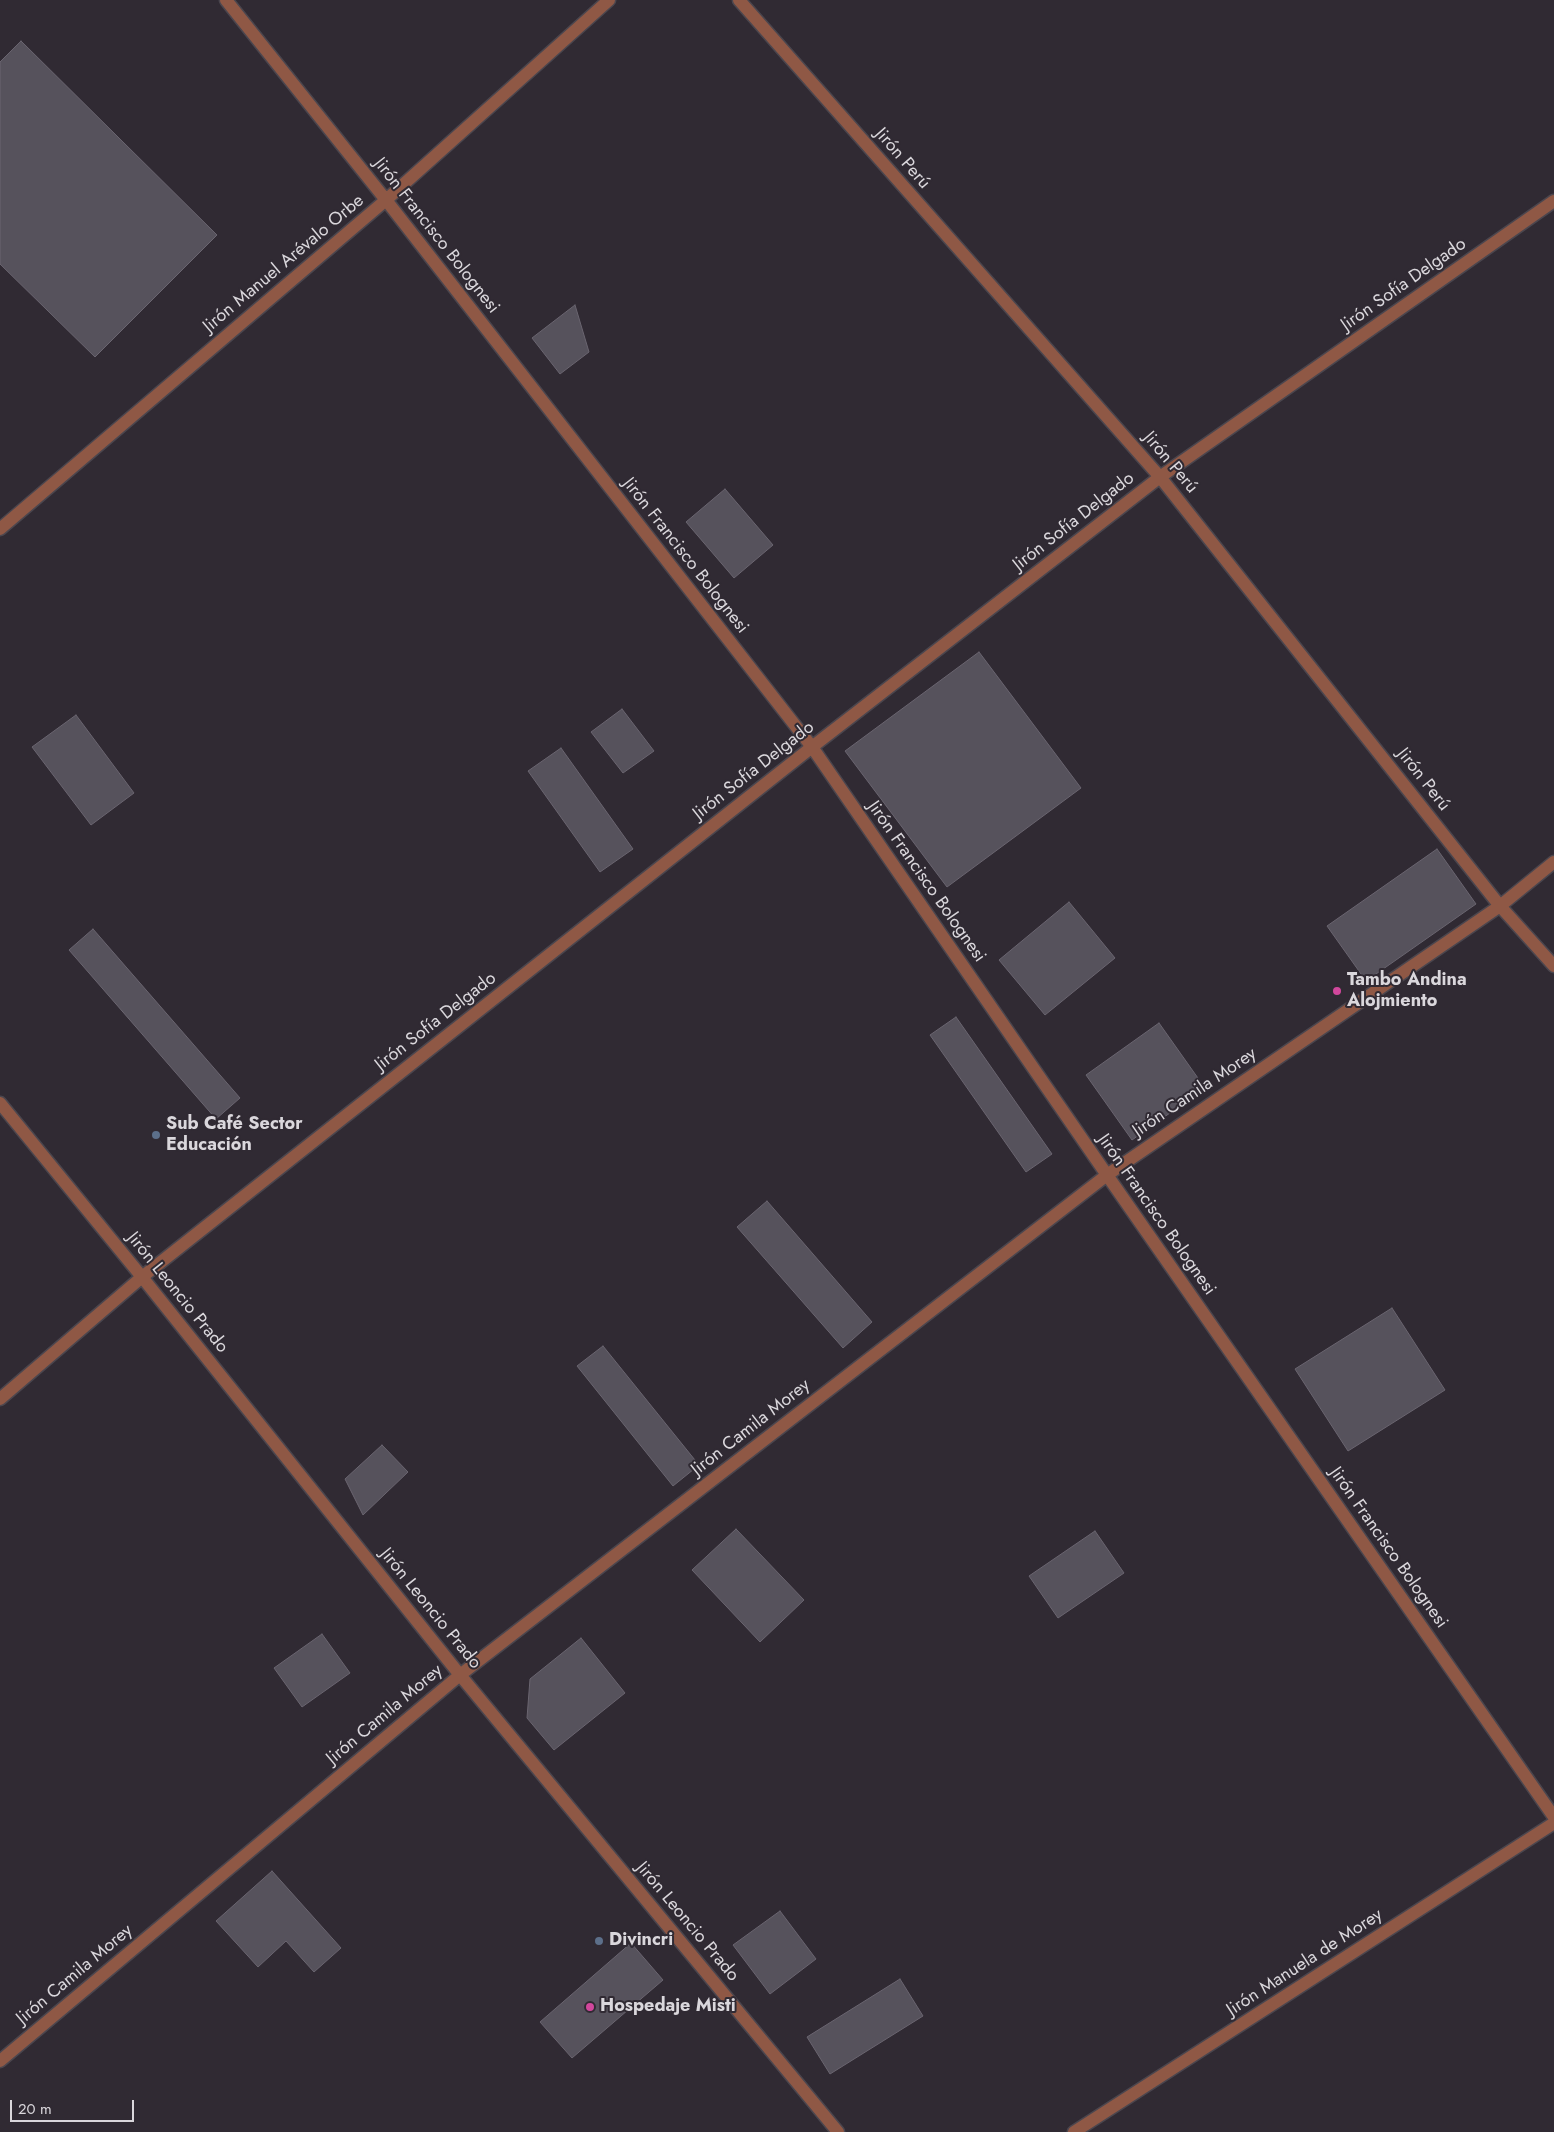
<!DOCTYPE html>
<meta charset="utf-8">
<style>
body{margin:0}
#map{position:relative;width:1554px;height:2132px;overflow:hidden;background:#302a33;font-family:Jost,sans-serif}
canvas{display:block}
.scale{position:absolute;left:10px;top:2100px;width:124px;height:22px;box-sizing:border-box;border:2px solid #dad7dc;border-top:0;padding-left:6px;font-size:15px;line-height:18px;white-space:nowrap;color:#dad7dc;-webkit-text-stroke:4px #302a33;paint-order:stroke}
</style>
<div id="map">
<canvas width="1554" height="2132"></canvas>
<div class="scale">20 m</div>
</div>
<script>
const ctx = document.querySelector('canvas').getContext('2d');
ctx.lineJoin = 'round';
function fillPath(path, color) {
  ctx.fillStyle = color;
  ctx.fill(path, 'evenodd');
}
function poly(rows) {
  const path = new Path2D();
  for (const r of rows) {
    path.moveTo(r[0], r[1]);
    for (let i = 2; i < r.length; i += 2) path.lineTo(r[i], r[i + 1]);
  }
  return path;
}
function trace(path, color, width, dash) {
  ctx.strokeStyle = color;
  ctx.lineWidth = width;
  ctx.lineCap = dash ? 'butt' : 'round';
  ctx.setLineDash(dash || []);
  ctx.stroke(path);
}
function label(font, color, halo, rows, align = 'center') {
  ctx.font = font + ' Jost,sans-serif';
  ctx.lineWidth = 4;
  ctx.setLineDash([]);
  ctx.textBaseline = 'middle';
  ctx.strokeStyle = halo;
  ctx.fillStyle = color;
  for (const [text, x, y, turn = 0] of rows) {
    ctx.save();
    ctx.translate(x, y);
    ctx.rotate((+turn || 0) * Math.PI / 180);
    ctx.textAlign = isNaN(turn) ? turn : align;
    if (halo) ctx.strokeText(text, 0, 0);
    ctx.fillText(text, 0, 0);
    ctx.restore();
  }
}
const building = poly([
 [21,41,217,235,95,357,0,264,0,62,21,41],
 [575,305,589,352,560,374,532,338,575,305],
 [725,489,773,545,734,578,686,522,725,489],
 [979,652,1081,788,947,887,845,751,979,652],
 [622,709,654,751,623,773,591,732,622,709],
 [76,715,134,793,91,825,32,747,76,715],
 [561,748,633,849,600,872,528,771,561,748],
 [1437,849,1476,904,1366,981,1327,926,1437,849],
 [1069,902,1115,958,1045,1015,999,960,1069,902],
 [93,929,240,1098,216,1119,69,950,93,929],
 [956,1017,1052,1154,1026,1172,930,1035,956,1017],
 [1159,1023,1205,1088,1132,1140,1086,1075,1159,1023],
 [767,1201,872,1322,843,1348,737,1227,767,1201],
 [1392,1308,1445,1390,1348,1451,1295,1369,1392,1308],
 [603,1346,699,1465,673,1486,577,1366,603,1346],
 [382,1445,408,1472,363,1515,345,1479,382,1445],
 [736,1529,804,1600,760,1642,692,1570,736,1529],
 [1095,1531,1124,1573,1058,1618,1029,1576,1095,1531],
 [322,1634,350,1673,302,1707,274,1668,322,1634],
 [581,1638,625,1693,554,1750,527,1718,530,1679,581,1638],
 [272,1871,341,1948,314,1972,286,1941,258,1967,216,1921,272,1871],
 [780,1911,816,1959,770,1994,733,1945,780,1911],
 [631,1943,663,1980,572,2058,540,2022,631,1943],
 [900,1979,923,2016,830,2074,807,2037,900,1979]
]);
const minor = poly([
 [226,0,386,200,812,747,1107,1175,1554,1817],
 [739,0,1160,477,1500,906,1554,966],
 [0,529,386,200,609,0],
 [0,1103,142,1277,460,1675,838,2132],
 [0,1399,142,1277,812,747,1160,477,1554,201],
 [0,2061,460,1675,1107,1175,1500,906,1554,862],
 [1074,2132,1554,1823]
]);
const markers = [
 [1337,991,5,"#d1479c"],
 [156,1135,5,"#5c6f8a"],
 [599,1941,5,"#5c6f8a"],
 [590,2007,5,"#d1479c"]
];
const streetNames = [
 ["Jirón Perú",902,159,49],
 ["Jirón Francisco Bolognesi",436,236,52],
 ["Jirón Manuel Arévalo Orbe",284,264,-40],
 ["Jirón Sofía Delgado",1404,285,-35],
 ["Jirón Perú",1170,463,50],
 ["Jirón Sofía Delgado",1074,522,-38],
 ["Jirón Francisco Bolognesi",685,556,52],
 ["Jirón Sofía Delgado",754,771,-38],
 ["Jirón Perú",1423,780,52],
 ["Jirón Francisco Bolognesi",926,882,55],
 ["Jirón Sofía Delgado",436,1022,-38],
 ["Jirón Camila Morey",1195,1093,-34],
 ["Jirón Francisco Bolognesi",1156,1215,55],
 ["Jirón Leoncio Prado",177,1293,51],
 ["Jirón Camila Morey",751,1428,-38],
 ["Jirón Francisco Bolognesi",1388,1548,55],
 ["Jirón Leoncio Prado",430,1609,51],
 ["Jirón Camila Morey",385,1715,-40],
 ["Jirón Leoncio Prado",687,1922,50],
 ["Jirón Manuela de Morey",1305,1963,-33],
 ["Jirón Camila Morey",75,1975,-40]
];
const poiNames = [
 ["Tambo Andina",1347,981],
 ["Alojmiento",1347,1002],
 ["Sub Café Sector",166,1125],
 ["Educación",166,1146],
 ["Divincri",609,1941],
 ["Hospedaje Misti",600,2007]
];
fillPath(building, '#56525c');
trace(building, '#6a6570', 1);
trace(minor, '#4b464e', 15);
trace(minor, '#8f5845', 12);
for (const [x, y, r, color] of markers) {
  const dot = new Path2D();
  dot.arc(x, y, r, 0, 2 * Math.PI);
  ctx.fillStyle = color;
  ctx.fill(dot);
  trace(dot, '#302a33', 2);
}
label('18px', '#dad7dc', '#302a33', streetNames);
label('bold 18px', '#dad7dc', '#302a33', poiNames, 'left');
</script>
